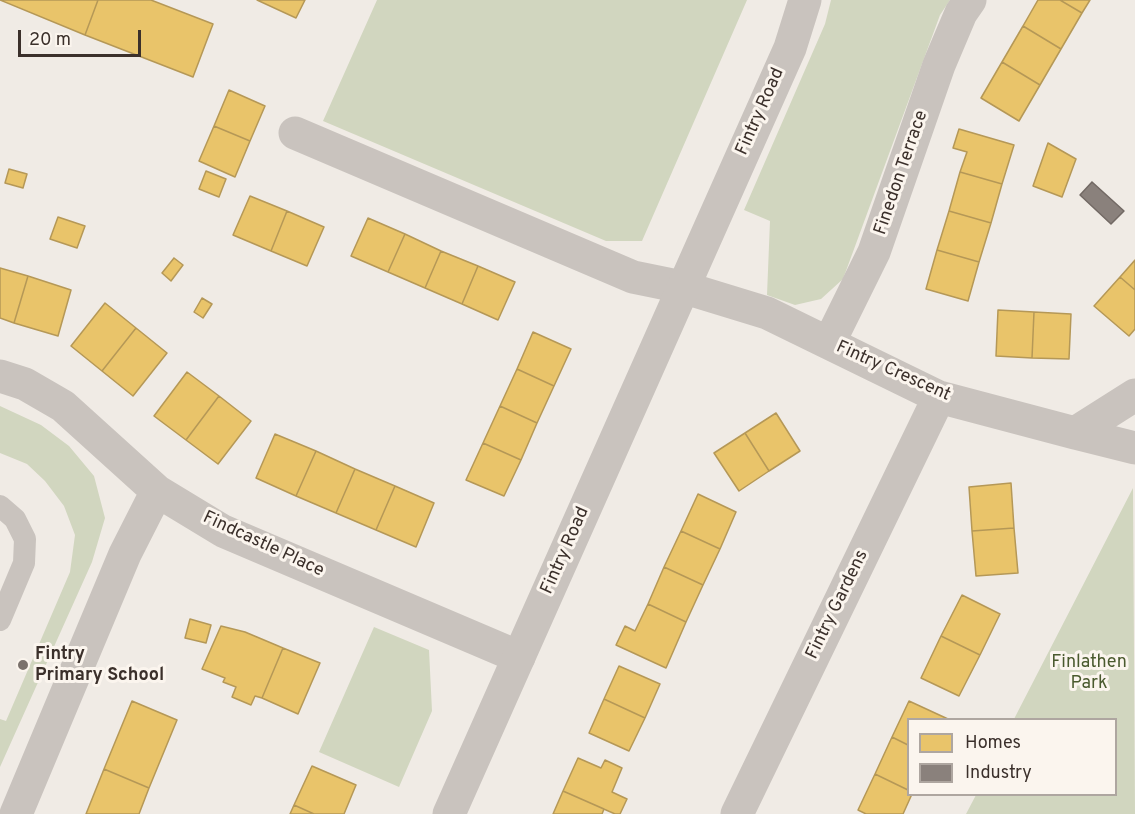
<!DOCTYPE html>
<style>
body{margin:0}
#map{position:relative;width:1135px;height:814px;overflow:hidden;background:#f0ebe5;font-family:Overpass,sans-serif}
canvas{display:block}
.legend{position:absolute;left:907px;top:718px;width:210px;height:78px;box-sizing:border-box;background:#fbf5ee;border:2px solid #aea6a0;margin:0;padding:8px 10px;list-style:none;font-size:18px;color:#3b302b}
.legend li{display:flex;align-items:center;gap:12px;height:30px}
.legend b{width:30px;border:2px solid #aea6a0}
.scale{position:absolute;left:18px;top:30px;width:123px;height:27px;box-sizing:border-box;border:3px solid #3b302b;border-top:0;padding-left:8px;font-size:18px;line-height:21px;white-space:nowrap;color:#3b302b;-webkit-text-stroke:4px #fbf5ee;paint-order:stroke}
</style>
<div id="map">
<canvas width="1135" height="814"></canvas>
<ul class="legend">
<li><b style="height:16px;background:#e9c46a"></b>Homes</li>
<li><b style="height:16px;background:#8a817c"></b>Industry</li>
</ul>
<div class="scale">20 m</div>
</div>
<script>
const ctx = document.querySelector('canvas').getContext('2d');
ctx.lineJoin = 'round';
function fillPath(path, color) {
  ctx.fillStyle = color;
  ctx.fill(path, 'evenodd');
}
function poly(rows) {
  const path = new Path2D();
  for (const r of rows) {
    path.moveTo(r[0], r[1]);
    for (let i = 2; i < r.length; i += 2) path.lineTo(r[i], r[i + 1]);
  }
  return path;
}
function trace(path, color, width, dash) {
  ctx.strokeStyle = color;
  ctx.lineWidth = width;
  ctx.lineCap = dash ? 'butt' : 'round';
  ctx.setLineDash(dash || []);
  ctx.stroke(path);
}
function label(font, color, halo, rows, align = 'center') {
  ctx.font = font + ' Overpass,sans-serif';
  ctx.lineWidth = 6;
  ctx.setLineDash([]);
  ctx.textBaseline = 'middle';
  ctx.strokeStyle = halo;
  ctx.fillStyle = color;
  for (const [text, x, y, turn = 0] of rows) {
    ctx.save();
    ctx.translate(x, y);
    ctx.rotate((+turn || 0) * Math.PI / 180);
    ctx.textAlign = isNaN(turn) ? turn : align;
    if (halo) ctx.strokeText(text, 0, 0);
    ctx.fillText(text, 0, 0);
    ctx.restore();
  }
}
const green = poly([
 [377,0,747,0,642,241,606,241,323,121],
 [831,0,950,0,940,15,843,279,821,299,795,305,767,295,770,221,744,210,825,24],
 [0,406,41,425,69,446,94,476,105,518,92,562,0,767,0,719,6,721,70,572,75,535,64,506,45,481,27,464,0,453],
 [1133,488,1135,814,966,814,976,795,1116,794,1116,720,1014,719],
 [374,627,429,650,432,711,399,787,319,752]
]);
const homes = poly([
 [0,0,98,0,85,35,0,0],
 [98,0,151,0,213,24,193,77,85,35,98,0],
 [257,0,305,0,296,18,257,0],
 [1038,0,1060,0,1082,13,1061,49,1023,26,1038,0],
 [1060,0,1090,0,1082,13,1060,0],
 [1023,26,1061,49,1040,85,1002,62,1023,26],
 [1002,62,1040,85,1019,121,981,98,1002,62],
 [229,90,265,106,250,141,214,126,229,90],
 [214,126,250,141,235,177,199,161,214,126],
 [959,129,1014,145,1002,184,960,172,967,152,953,148,959,129],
 [1048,143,1076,159,1062,197,1033,186,1048,143],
 [9,169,27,174,23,188,5,183,9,169],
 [206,171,226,179,219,197,199,189,206,171],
 [960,172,1002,184,991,223,949,211,960,172],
 [250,196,287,211,271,251,233,235,250,196],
 [287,211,324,227,307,266,271,251,287,211],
 [949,211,991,223,979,262,937,250,949,211],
 [58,217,85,226,77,248,50,239,58,217],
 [368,218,405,234,388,272,351,256,368,218],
 [405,234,441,251,425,288,388,272,405,234],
 [937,250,979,262,968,301,926,289,937,250],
 [441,251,478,266,462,304,425,288,441,251],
 [174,258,183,265,171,281,162,273,174,258],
 [1135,260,1135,290,1120,277,1135,260],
 [478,266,515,282,498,320,462,304,478,266],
 [0,268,28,276,14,323,0,318,0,268],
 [28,276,71,290,58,336,14,323,28,276],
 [1120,277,1135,290,1135,329,1129,336,1094,306,1120,277],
 [202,298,212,304,203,318,194,312,202,298],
 [105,303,136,328,102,371,71,346,105,303],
 [998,310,1034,312,1032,358,996,356,998,310],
 [1034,312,1071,314,1069,359,1032,358,1034,312],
 [136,328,167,353,133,396,102,371,136,328],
 [533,332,571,349,554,386,517,369,533,332],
 [517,369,554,386,537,423,500,406,517,369],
 [187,372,219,396,186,440,154,416,187,372],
 [219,396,251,421,218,464,186,440,219,396],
 [500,406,537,423,521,460,483,443,500,406],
 [776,413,800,451,769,471,745,433,776,413],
 [745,433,769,471,739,491,714,453,745,433],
 [275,434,316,451,296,496,256,478,275,434],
 [483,443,521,460,504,496,466,480,483,443],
 [316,451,355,469,336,513,296,496,316,451],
 [355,469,395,486,376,530,336,513,355,469],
 [1011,483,1014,528,972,531,969,487,1011,483],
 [395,486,434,503,416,547,376,530,395,486],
 [698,494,736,512,720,549,681,531,698,494],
 [1014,528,1018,573,976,576,972,531,1014,528],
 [681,531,720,549,703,585,664,567,681,531],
 [664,567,703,585,686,622,648,604,664,567],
 [962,595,1000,614,980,655,941,636,962,595],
 [648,604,686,622,666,668,616,645,625,626,635,631,648,604],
 [190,619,211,625,206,643,185,638,190,619],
 [221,626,245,632,283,648,262,698,255,696,251,705,232,697,236,687,223,682,225,678,202,669,221,626],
 [941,636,980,655,959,696,921,678,941,636],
 [283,648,320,663,298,714,262,698,283,648],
 [619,666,660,684,645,718,604,699,619,666],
 [604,699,645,718,629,751,589,733,604,699],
 [132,701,177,720,149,788,104,769,132,701],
 [909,701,948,719,908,720,908,745,892,737,909,701],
 [892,737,908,745,908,790,875,774,892,737],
 [578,758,601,768,605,760,622,768,612,792,627,799,620,814,615,814,563,791,578,758],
 [312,766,356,785,344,814,314,814,294,805,312,766],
 [104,769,149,788,139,814,86,814,104,769],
 [875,774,908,790,908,794,912,794,903,814,866,814,858,810,875,774],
 [563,791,604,809,602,814,553,814,563,791],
 [294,805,314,814,290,814,294,805]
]);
const industry = poly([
 [1092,182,1124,211,1111,224,1080,195,1092,182]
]);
const service = poly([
 [0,506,15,519,25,539,24,563,0,620]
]);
const minor = poly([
 [295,133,633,277,682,287,767,313,939,397,1075,433,1135,395],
 [829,343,874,252,939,65,961,13,970,0],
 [0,376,25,384,63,406,157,491,223,531,519,657],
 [1075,433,1135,448],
 [16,814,125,554,157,491],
 [737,814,939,397]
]);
const tertiary = poly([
 [449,814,790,48,805,0]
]);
const markers = [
 [23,665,6,"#7a716c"]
];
const streetNames = [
 ["Fintry Road",761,112,-66],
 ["Finedon Terrace",902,173,-71],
 ["Fintry Crescent",893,372,24],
 ["Findcastle Place",263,545,25],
 ["Fintry Road",566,551,-66],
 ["Fintry Gardens",838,605,-64]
];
const poiNames = [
 ["Fintry",35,655],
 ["Primary School",35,676]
];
const parkNames = [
 ["Finlathen",1089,663],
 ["Park",1089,684]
];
fillPath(green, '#d1d6bf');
fillPath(homes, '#e9c46a');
trace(homes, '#b59857', 1.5);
fillPath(industry, '#8a817c');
trace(industry, '#726964', 1.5);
trace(service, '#c9c3be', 22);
trace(minor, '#c9c3be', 33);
trace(tertiary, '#c9c3be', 33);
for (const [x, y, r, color] of markers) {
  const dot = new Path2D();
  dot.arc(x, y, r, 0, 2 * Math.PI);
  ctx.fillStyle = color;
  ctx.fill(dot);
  trace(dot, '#fbf5ee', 2);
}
label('18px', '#3b302b', '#fbf5ee', streetNames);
label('bold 18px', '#3b302b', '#fbf5ee', poiNames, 'left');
label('18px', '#4a5a2e', '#fbf5ee', parkNames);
</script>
